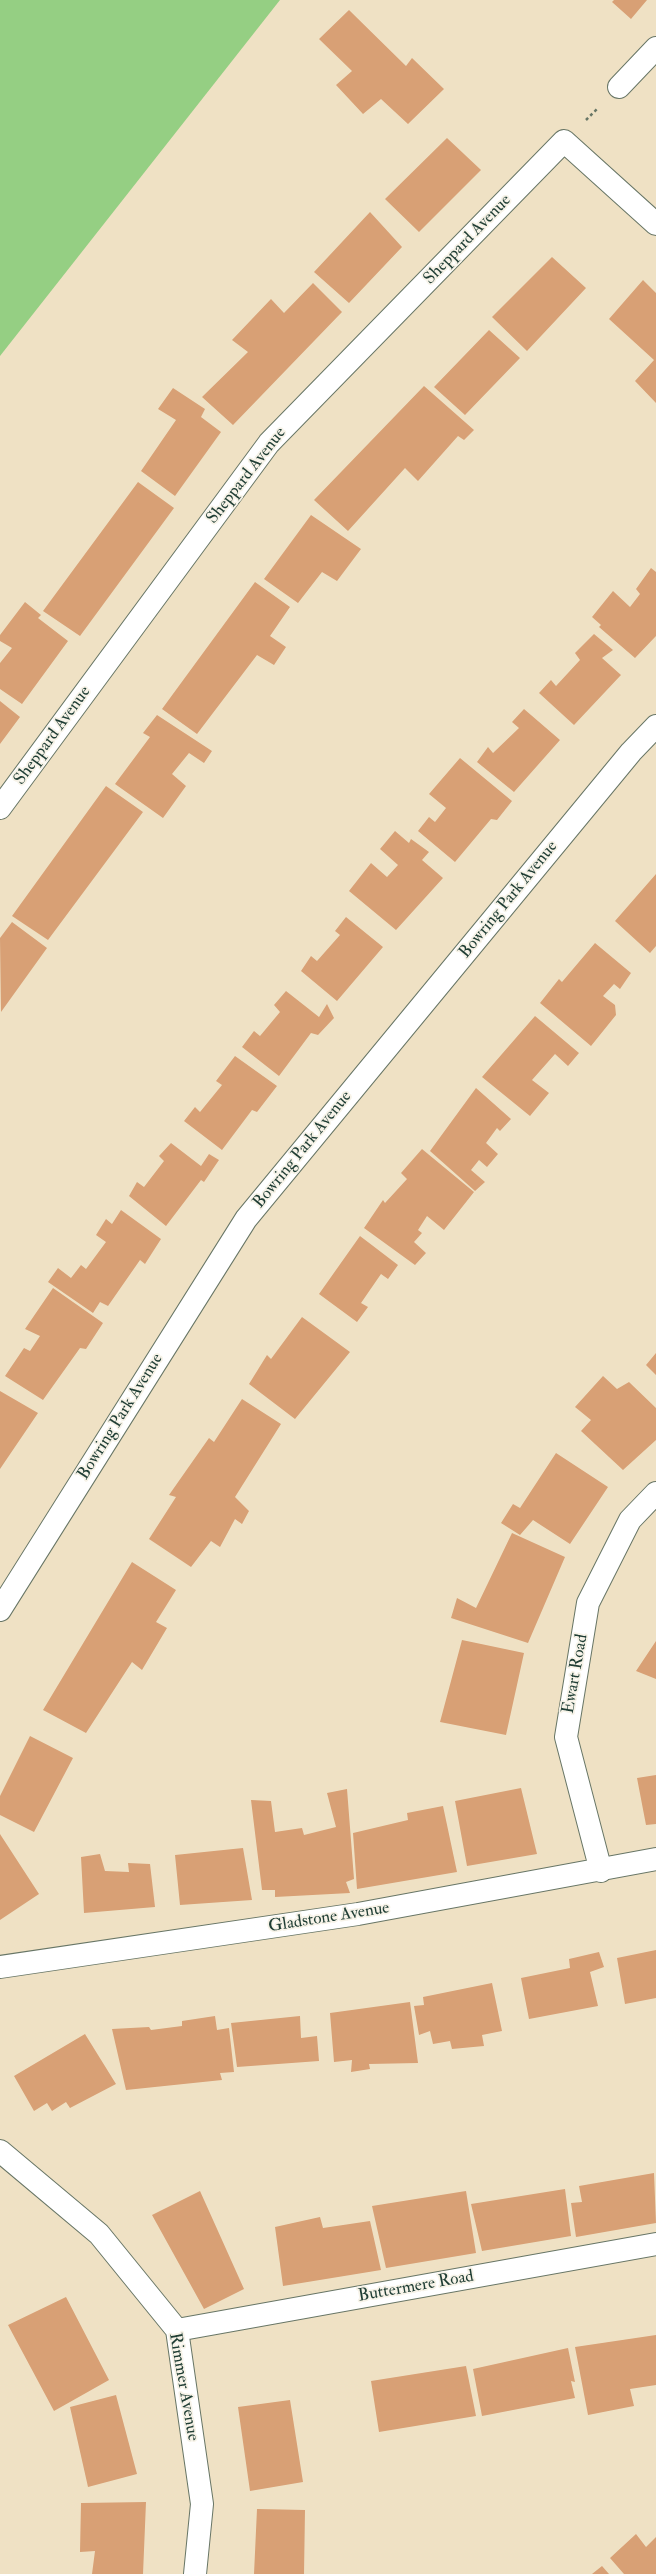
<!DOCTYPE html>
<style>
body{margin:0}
canvas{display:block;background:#efe1c4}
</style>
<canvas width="656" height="2574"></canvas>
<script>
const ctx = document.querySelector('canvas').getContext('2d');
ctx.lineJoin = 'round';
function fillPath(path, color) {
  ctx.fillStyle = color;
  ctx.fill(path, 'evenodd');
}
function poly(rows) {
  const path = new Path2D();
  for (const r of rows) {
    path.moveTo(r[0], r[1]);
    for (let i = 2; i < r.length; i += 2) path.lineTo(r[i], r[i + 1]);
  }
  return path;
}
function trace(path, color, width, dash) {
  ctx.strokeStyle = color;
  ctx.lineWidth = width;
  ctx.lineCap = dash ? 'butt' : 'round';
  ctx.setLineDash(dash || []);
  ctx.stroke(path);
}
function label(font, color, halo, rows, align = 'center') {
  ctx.font = font + ' "IM FELL Double Pica",serif';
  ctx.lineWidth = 3.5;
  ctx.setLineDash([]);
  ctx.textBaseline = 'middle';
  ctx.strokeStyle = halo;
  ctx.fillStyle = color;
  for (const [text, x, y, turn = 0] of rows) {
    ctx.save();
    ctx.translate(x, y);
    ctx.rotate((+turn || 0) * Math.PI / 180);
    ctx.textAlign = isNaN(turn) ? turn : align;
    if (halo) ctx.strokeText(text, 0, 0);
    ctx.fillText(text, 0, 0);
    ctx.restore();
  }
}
const green = poly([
 [0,0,280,0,0,356]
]);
const building = poly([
 [614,0,647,0,631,19,612,2],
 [349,10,406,66,412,58,444,89,408,124,381,99,363,114,336,85,352,71,319,39],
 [447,138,481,170,419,232,385,199],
 [370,212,402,247,349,303,314,272],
 [552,257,586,288,527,351,492,317],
 [643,280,656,293,656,403,635,381,654,360,609,319],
 [313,283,342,312,233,425,202,397,248,352,232,340,271,299,284,313],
 [489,330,520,358,465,415,434,387],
 [424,386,474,430,464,440,458,436,418,481,405,468,348,531,314,500],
 [173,388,205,409,201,417,221,432,175,496,141,471,176,420,158,409],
 [138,482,174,508,80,636,43,611],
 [311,515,361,549,337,581,322,572,298,603,264,579],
 [651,568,656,572,656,636,635,658,599,627,601,625,592,617,613,591,630,607,640,594,636,589],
 [255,582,290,607,270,636,286,647,274,665,257,655,197,734,162,709],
 [25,602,41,615,38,618,68,641,22,704,0,689,0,663,12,648,0,641,0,635],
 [594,634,613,650,602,658,621,675,574,725,539,693,551,680,556,686,580,660,575,653],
 [0,701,20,717,0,744],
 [524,709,560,740,514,792,477,762,488,747,493,753,519,728,512,722],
 [157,715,212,751,204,763,189,753,172,774,186,786,163,818,115,784,150,737,143,733],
 [460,758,512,801,497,820,491,819,455,862,418,831,429,817,435,822,446,808,429,794],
 [106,786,143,812,48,940,12,916],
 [395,831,409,843,411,839,429,852,422,860,443,878,396,930,349,891,371,863,387,877,398,865,380,849],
 [656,874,656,946,650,953,615,921],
 [346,917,383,947,337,1001,301,971,311,956,317,961,340,935,335,931],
 [12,922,47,948,1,1012,0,938],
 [595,943,631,973,620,989,614,984,603,996,615,1005,616,1015,591,1046,540,1003,559,979,562,982],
 [286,991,319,1017,327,1004,334,1018,318,1035,311,1033,279,1076,242,1047,254,1031,260,1036,280,1012,274,1005],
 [535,1016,579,1053,568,1066,555,1054,532,1080,549,1093,530,1116,482,1077],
 [235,1056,277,1086,257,1112,252,1110,222,1150,184,1121,195,1107,200,1112,222,1085,216,1081],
 [476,1088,511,1119,500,1131,497,1128,486,1143,498,1154,487,1167,479,1160,471,1170,485,1182,475,1191,430,1151],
 [171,1143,201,1166,209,1154,219,1160,204,1182,201,1180,166,1226,129,1196,137,1182,144,1187,164,1161,159,1156],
 [422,1149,474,1192,444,1230,427,1216,418,1230,422,1233,414,1242,426,1253,415,1265,364,1228,383,1200,385,1203,407,1179,401,1173],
 [121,1210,161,1239,145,1264,140,1260,108,1306,100,1302,93,1313,48,1282,58,1268,71,1278,81,1265,86,1269,106,1242,96,1235,106,1219,112,1224],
 [360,1236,398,1265,388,1279,381,1274,361,1303,368,1307,357,1322,319,1294],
 [53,1288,103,1323,86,1349,80,1348,43,1400,5,1376,24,1348,30,1351,40,1336,25,1329],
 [302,1317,350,1352,295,1419,249,1384,267,1355,271,1359],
 [656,1353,656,1375,646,1365],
 [603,1376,617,1389,629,1382,656,1408,656,1440,623,1470,581,1431,591,1420,575,1407],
 [0,1391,38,1413,0,1469],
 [242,1399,281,1424,235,1497,249,1511,242,1524,235,1519,220,1547,211,1541,191,1567,149,1539,176,1497,169,1495,209,1438,214,1442],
 [556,1453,608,1487,570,1544,533,1520,520,1535,501,1523,513,1504,520,1508],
 [512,1533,565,1557,528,1643,451,1618,457,1598,476,1608],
 [132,1562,176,1590,156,1622,167,1628,142,1670,132,1662,86,1733,43,1710],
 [462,1640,524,1653,506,1735,440,1722],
 [656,1641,656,1679,636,1671],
 [30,1736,73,1758,34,1832,0,1815,0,1796],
 [656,1775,656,1824,646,1825,637,1778],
 [521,1788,537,1854,467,1866,455,1801],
 [347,1789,354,1879,346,1882,350,1893,275,1897,275,1890,262,1890,251,1800,271,1801,275,1832,302,1828,304,1835,336,1827,327,1793],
 [443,1806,457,1872,357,1889,353,1833,408,1820,407,1813],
 [0,1834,39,1894,0,1920],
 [243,1848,252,1900,180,1905,175,1855],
 [100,1854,105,1871,129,1872,128,1863,150,1864,155,1907,84,1913,81,1857],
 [656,1950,656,1998,625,2004,617,1958],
 [599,1952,604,1967,590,1972,598,2006,529,2019,521,1978,570,1968,569,1959],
 [492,1983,502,2031,482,2035,484,2046,452,2049,450,2041,433,2044,430,2031,419,2035,414,2006,424,2005,423,1997],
 [410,2002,418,2063,369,2064,370,2069,351,2072,352,2060,334,2062,330,2013],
 [215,2016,217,2030,229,2028,234,2072,220,2073,222,2080,126,2090,112,2029,149,2027,151,2030,182,2026,182,2021],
 [300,2016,301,2038,317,2036,319,2061,237,2067,231,2023],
 [85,2034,116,2084,70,2108,66,2102,52,2111,47,2103,34,2111,14,2076],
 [654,2173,656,2223,576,2237,571,2203,582,2202,579,2186],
 [565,2189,571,2236,482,2251,471,2204],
 [200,2191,244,2289,204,2309,152,2215],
 [466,2191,476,2253,386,2268,372,2206],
 [320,2217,323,2228,370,2221,381,2270,283,2286,275,2227],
 [66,2297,109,2380,54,2411,8,2325],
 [656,2335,656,2385,630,2389,634,2406,588,2415,575,2347],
 [568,2348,575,2382,571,2381,575,2398,482,2416,473,2369],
 [466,2366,476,2416,379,2432,371,2381],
 [116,2395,137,2474,88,2487,70,2407],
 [290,2400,303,2482,250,2491,238,2407],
 [146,2502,143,2574,92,2574,95,2551,80,2552,81,2503],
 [257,2509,305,2510,304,2574,254,2574],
 [636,2534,646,2547,656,2537,656,2574,624,2574,610,2558],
 [602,2566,609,2574,592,2574]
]);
const path = poly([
 [586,120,598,108]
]);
const minor = poly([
 [619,87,656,48],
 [0,808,269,443,564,141,656,224],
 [0,1610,246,1219,631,752,656,726],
 [601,1871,566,1737,588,1603,630,1520,656,1493],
 [0,1967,358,1914,656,1859],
 [0,2151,99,2234,177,2330,202,2504,195,2574],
 [177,2330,656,2244]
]);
const streetNames = [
 ["Sheppard Avenue",468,240,-46],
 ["Sheppard Avenue",247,476,-52],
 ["Sheppard Avenue",53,736,-54],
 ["Bowring Park Avenue",509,900,-51],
 ["Bowring Park Avenue",303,1150,-51],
 ["Bowring Park Avenue",121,1417,-58],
 ["Ewart Road",576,1674,-80],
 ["Gladstone Avenue",329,1918,-9],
 ["Buttermere Road",416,2287,-10],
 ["Rimmer Avenue",183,2387,80]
];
fillPath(green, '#95cf83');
fillPath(building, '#d8a075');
trace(minor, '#687666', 24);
trace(path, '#687666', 2.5, [3, 3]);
trace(minor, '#fff', 22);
label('17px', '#1f3d34', '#f7f3e8', streetNames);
</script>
